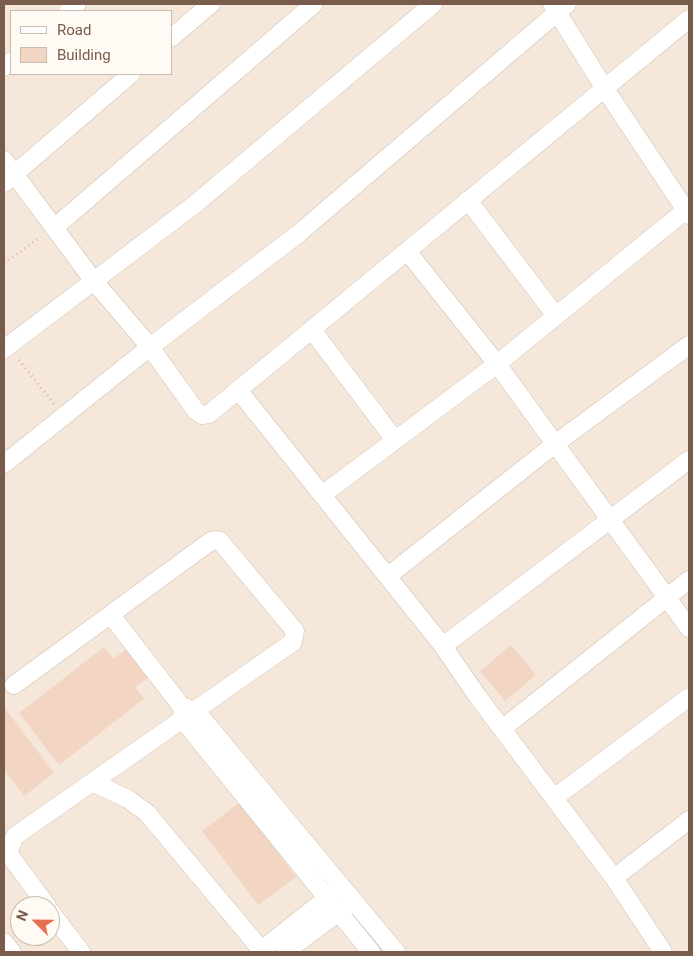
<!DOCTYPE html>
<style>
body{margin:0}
#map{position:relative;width:693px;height:956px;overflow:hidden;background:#fdf6ec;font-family:Roboto,sans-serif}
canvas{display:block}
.frame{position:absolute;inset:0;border:5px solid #7a5c4d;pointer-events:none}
.legend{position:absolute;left:10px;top:10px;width:162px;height:65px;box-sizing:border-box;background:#fffaf3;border:1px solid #cabbb1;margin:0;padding:6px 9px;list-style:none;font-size:15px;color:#7a5c4d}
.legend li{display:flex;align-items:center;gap:10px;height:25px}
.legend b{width:25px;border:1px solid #cabbb1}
.north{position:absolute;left:10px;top:896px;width:50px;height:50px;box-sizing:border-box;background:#fffaf3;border:1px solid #cabbb1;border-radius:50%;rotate:293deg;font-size:14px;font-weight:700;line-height:20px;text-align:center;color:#7a5c4d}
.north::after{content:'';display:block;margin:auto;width:18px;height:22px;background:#e76f51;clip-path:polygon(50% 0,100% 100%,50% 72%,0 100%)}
</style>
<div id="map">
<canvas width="693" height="956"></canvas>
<div class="frame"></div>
<ul class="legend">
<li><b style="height:6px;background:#fff"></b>Road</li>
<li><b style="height:14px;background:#f3d5c3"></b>Building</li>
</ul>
<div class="north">N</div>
</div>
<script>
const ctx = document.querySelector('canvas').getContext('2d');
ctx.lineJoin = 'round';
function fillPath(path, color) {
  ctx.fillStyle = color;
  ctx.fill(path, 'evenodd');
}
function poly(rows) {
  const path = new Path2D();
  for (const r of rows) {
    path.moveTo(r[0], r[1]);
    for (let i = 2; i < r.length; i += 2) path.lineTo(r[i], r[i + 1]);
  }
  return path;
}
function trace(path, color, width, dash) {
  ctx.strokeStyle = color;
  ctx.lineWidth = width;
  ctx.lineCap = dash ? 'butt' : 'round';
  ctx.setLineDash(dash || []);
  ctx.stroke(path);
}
const residential = poly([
 [4,4,689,4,689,952,4,952],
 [11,11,171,11,171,74,11,74],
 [20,906,50,906,50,936,20,936]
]);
const building = poly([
 [511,645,536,675,505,701,480,671],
 [131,646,153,674,135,687,144,699,59,765,19,713,104,647,113,659],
 [4,707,54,773,24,796,4,769],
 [240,802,296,877,258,905,202,831]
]);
const path = poly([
 [4,263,41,237],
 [19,360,54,404]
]);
const minor = poly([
 [552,4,605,89,689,215],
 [68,11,77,4],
 [171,38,211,4],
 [4,67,11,61],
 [4,160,93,280,150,347,196,411,202,415,209,414,689,19],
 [4,183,131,74],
 [468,200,556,316],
 [54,228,314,4],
 [407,251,497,364,689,628],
 [312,330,395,440],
 [4,349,194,205,433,4],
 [239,391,443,646,689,460],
 [4,464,150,347,298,234,567,4],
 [322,495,497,364,686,210],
 [388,576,555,444,689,345],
 [111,615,182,707,183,720,371,952],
 [443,646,478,697,614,878,663,952],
 [14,685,211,541,216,540,220,541,295,631,293,642,15,836,9,850,11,857,47,906],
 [184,707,196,711,396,952],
 [502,729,689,580],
 [92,782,128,799,147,813,263,952],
 [554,798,689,697],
 [614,878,689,820],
 [50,911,81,952],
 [4,942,12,952],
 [259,952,336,891],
 [285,952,347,906]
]);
fillPath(residential, '#f5e8da');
fillPath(building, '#f3d5c3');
trace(minor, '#d1beb0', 19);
trace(path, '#d9b8a5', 3, [1, 4]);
trace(minor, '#fff', 18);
</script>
